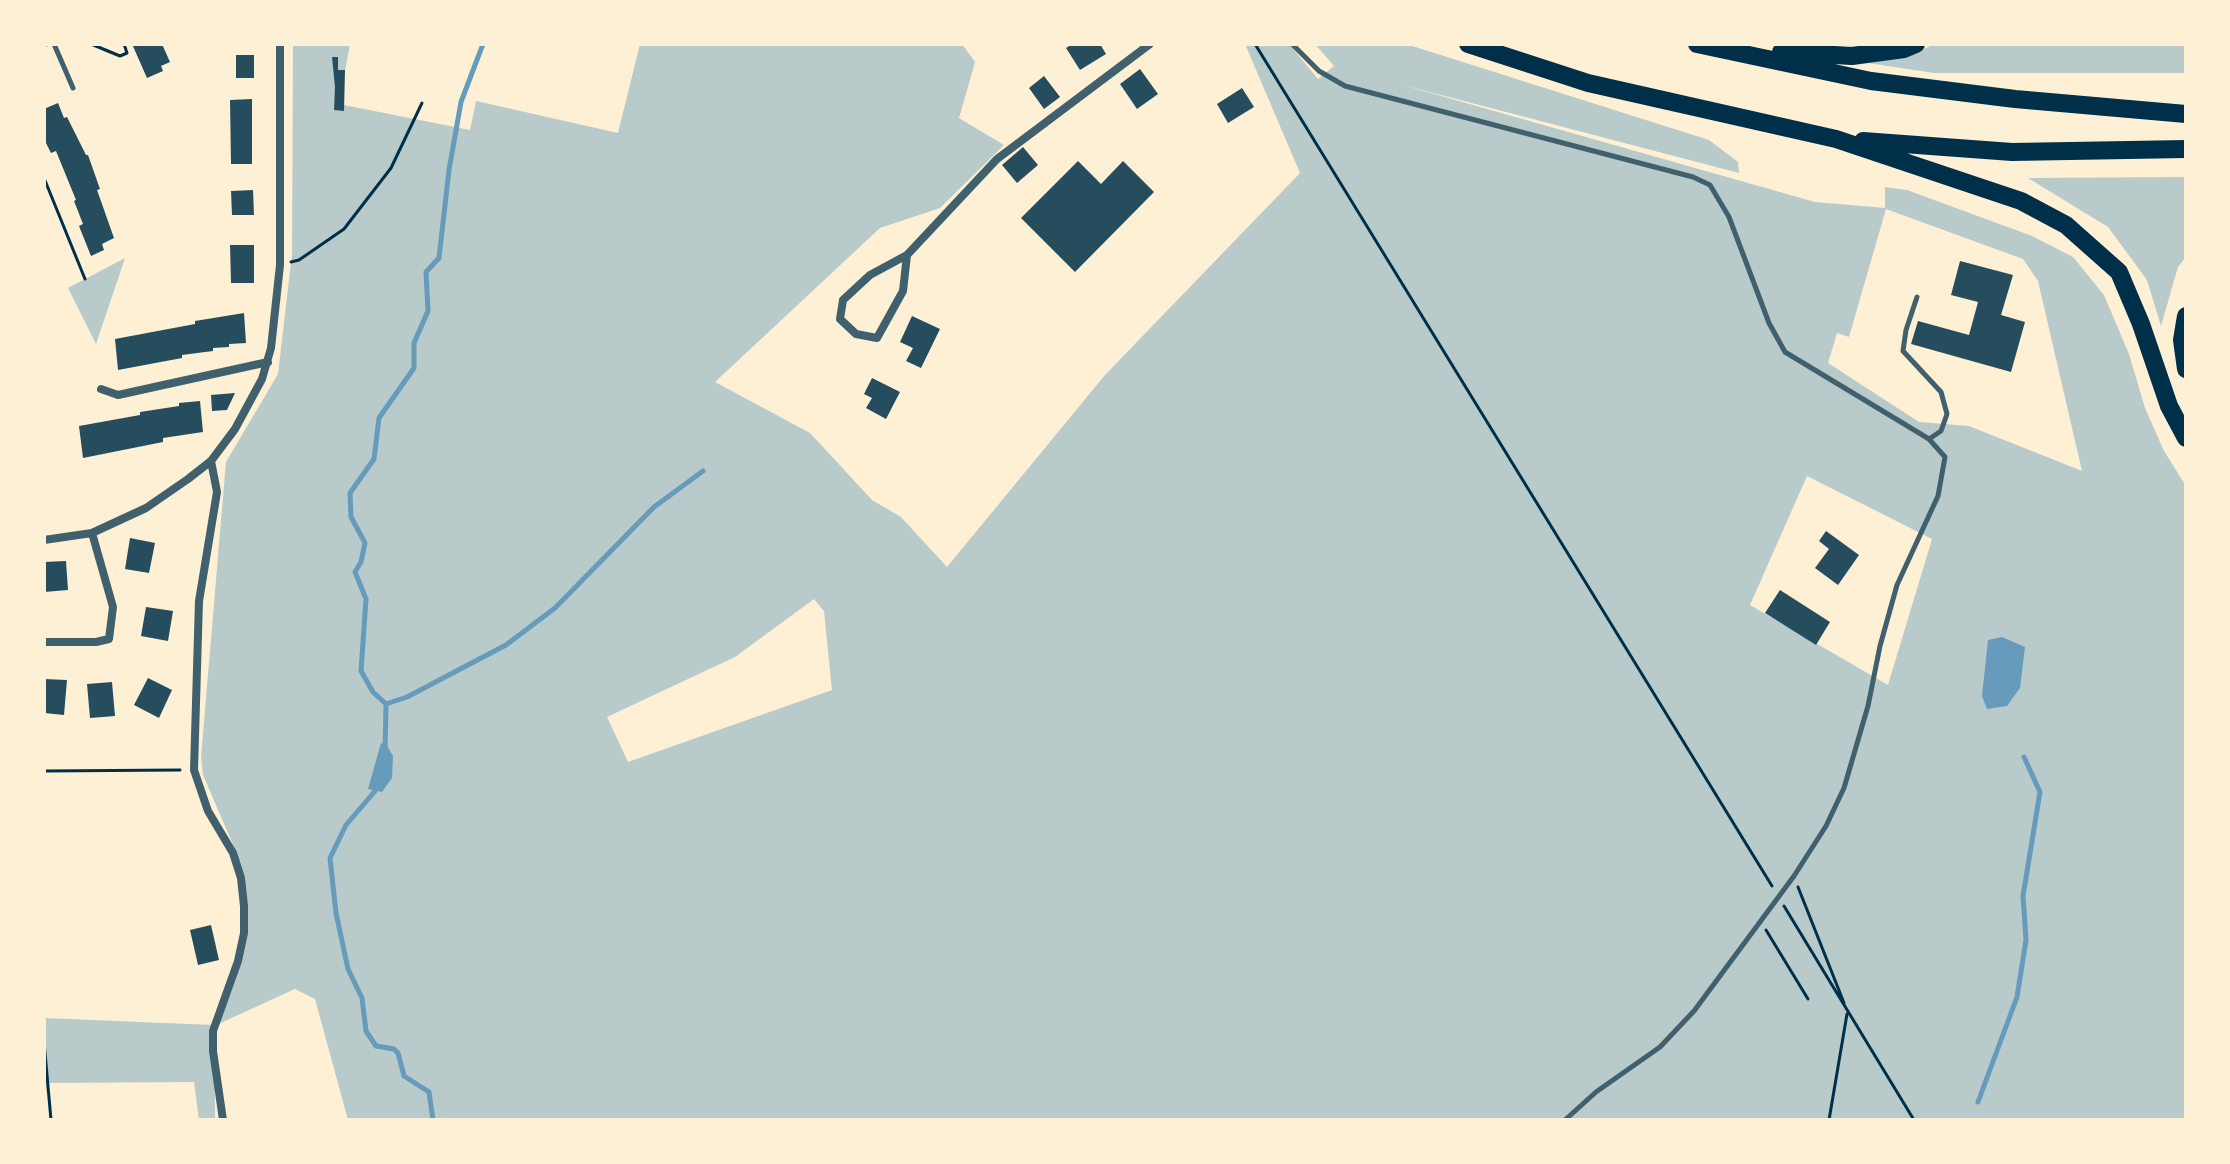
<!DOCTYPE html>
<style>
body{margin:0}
#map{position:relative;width:2230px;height:1164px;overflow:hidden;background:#fdf0d5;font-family:Inter,sans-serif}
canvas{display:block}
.frame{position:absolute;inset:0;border:46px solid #fdf0d5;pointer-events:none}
</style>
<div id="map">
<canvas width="2230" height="1164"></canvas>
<div class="frame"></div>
</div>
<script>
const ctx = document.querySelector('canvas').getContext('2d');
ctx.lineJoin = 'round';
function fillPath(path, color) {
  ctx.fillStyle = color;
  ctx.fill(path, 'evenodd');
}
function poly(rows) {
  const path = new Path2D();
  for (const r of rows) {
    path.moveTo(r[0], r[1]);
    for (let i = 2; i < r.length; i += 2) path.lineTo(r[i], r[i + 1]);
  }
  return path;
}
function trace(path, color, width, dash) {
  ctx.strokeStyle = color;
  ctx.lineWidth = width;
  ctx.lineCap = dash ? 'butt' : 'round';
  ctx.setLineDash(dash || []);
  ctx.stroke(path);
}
const green = poly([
 [293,44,350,44,339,104,470,130,476,101,618,133,640,44,962,44,975,62,959,118,1004,145,940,208,880,228,715,382,810,433,872,500,901,517,947,567,1105,375,1300,173,1245,44,1289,44,1318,79,1334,66,1315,44,1406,44,1709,140,1738,162,1739,173,1399,84,1815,202,1885,208,1885,187,1907,190,2032,236,2073,257,2104,295,2129,354,2145,408,2164,451,2186,486,2186,1120,348,1120,315,999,295,989,214,1026,215,1120,199,1120,194,1082,47,1083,44,1120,44,1018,213,1025,246,942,237,854,203,775,201,757,226,462,278,374,292,254],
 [1886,209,2023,259,2038,281,2082,471,1969,426,1919,422,1828,363,1837,333,1849,337],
 [1807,476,1932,539,1888,685,1750,605],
 [814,599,824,611,832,690,628,762,607,717,735,657],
 [1935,44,2186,44,2186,73,1934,73,1868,63,1908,56],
 [2186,177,2186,257,2178,267,2161,326,2147,280,2108,227,2028,178],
 [125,258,96,344,68,288]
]);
const water = poly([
 [2002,637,2025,647,2020,688,2007,706,1987,709,1982,696,1988,640],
 [381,743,387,746,393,756,392,778,382,792,368,789]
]);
const stream = poly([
 [386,704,407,697,506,645,555,608,654,507,703,471],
 [385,753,386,704,373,692,361,671,366,599,355,572,361,562,365,543,351,517,350,493,374,459,379,418,414,368,414,343,428,311,426,272,439,258,449,170,461,102,483,44],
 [376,786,375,791,346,825,330,858,336,913,348,969,362,998,366,1031,376,1046,394,1049,398,1053,404,1076,429,1092,433,1120],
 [1978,1102,2017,997,2026,940,2023,896,2040,792,2024,757]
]);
const building = poly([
 [132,44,162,44,170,62,161,66,163,71,147,78],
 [1072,44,1100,44,1106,54,1080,70,1066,48],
 [236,55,254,55,254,78,236,78],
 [332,57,338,57,338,70,345,70,344,111,334,110,335,87],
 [1140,69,1158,94,1137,109,1120,84],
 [1044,76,1060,97,1044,109,1029,88],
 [1242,88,1254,107,1228,123,1217,104],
 [252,99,252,164,231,164,230,100],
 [58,103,64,118,67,117,86,155,88,155,100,189,97,190,114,238,102,244,104,250,91,256,79,226,83,224,74,201,76,200,56,151,51,153,44,139,44,109],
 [1023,147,1038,165,1017,183,1002,165],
 [1078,161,1101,184,1123,161,1154,192,1075,272,1021,218],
 [253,190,254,215,232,215,231,191],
 [230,245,254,245,254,283,231,283],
 [1960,261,2013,275,2001,315,2025,322,2011,372,1911,344,1918,321,1969,335,1978,302,1951,295],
 [244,313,246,343,229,344,229,347,213,348,213,351,182,355,182,358,118,370,115,339,195,324,195,321],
 [912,316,940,329,921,368,906,361,913,348,900,342],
 [872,378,900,392,886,419,866,408,872,398,864,394],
 [235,393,227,410,212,411,211,395],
 [200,401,203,432,163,438,163,442,83,458,79,426,140,415,140,412,179,406,179,403],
 [1826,531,1859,555,1838,585,1815,568,1829,549,1819,541],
 [130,538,155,543,149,573,125,569],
 [66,561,68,590,44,592,44,562],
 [1780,590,1830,622,1816,645,1765,613],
 [146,607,173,611,168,641,141,636],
 [148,678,172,690,159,718,134,705],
 [44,679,67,680,64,715,44,713],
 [112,682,115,716,90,718,87,684],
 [211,925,219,960,198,965,190,930]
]);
const path = poly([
 [91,44,120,56,127,53,124,44],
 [1255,44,1772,886],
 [44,178,85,279],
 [291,262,299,260,344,229,391,168,422,103],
 [44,771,180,770],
 [1798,887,1844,1003],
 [1784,906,1914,1120],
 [1766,930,1808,999],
 [44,1042,51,1120],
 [1829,1120,1847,1014]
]);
const service = poly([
 [54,44,73,88],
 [1292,44,1319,71,1345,86,1693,177,1710,185,1729,217,1769,323,1785,352,1929,439,1945,457,1938,496,1897,585,1880,646,1868,706,1844,788,1826,826,1794,876,1694,1011,1660,1047,1596,1092,1565,1120],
 [44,45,46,44],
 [1917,297,1906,330,1903,351,1941,392,1947,414,1941,431,1929,439]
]);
const minor = poly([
 [907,255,903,291,877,338,856,334,840,319,843,300,870,275,907,255,997,159,1150,44],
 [101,389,118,395,268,362],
 [211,461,217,492,199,601,194,770,208,811,233,853,241,878,244,906,244,933,238,961,213,1031,213,1051,223,1120],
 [44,540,92,533,146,508,188,479,211,461,235,429,262,379,271,348,280,265,280,44],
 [44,642,96,642,109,639,113,607,92,533]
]);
const motorway = poly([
 [1468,44,1588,83,1836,139,2021,201,2066,225,2119,272,2141,324,2169,406,2186,438],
 [1697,44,1871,81,2015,99,2186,114],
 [1781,52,1852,56,1904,49,1916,44],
 [1863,141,2012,152,2186,149],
 [2186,316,2182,340,2186,369]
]);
fillPath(green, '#b9caca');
fillPath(water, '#669bbc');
trace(stream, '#669bbc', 5);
fillPath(building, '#264d5e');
trace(path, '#003049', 3);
trace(service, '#3f606c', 5);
trace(minor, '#3f606c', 8);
trace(motorway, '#003049', 18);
</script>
